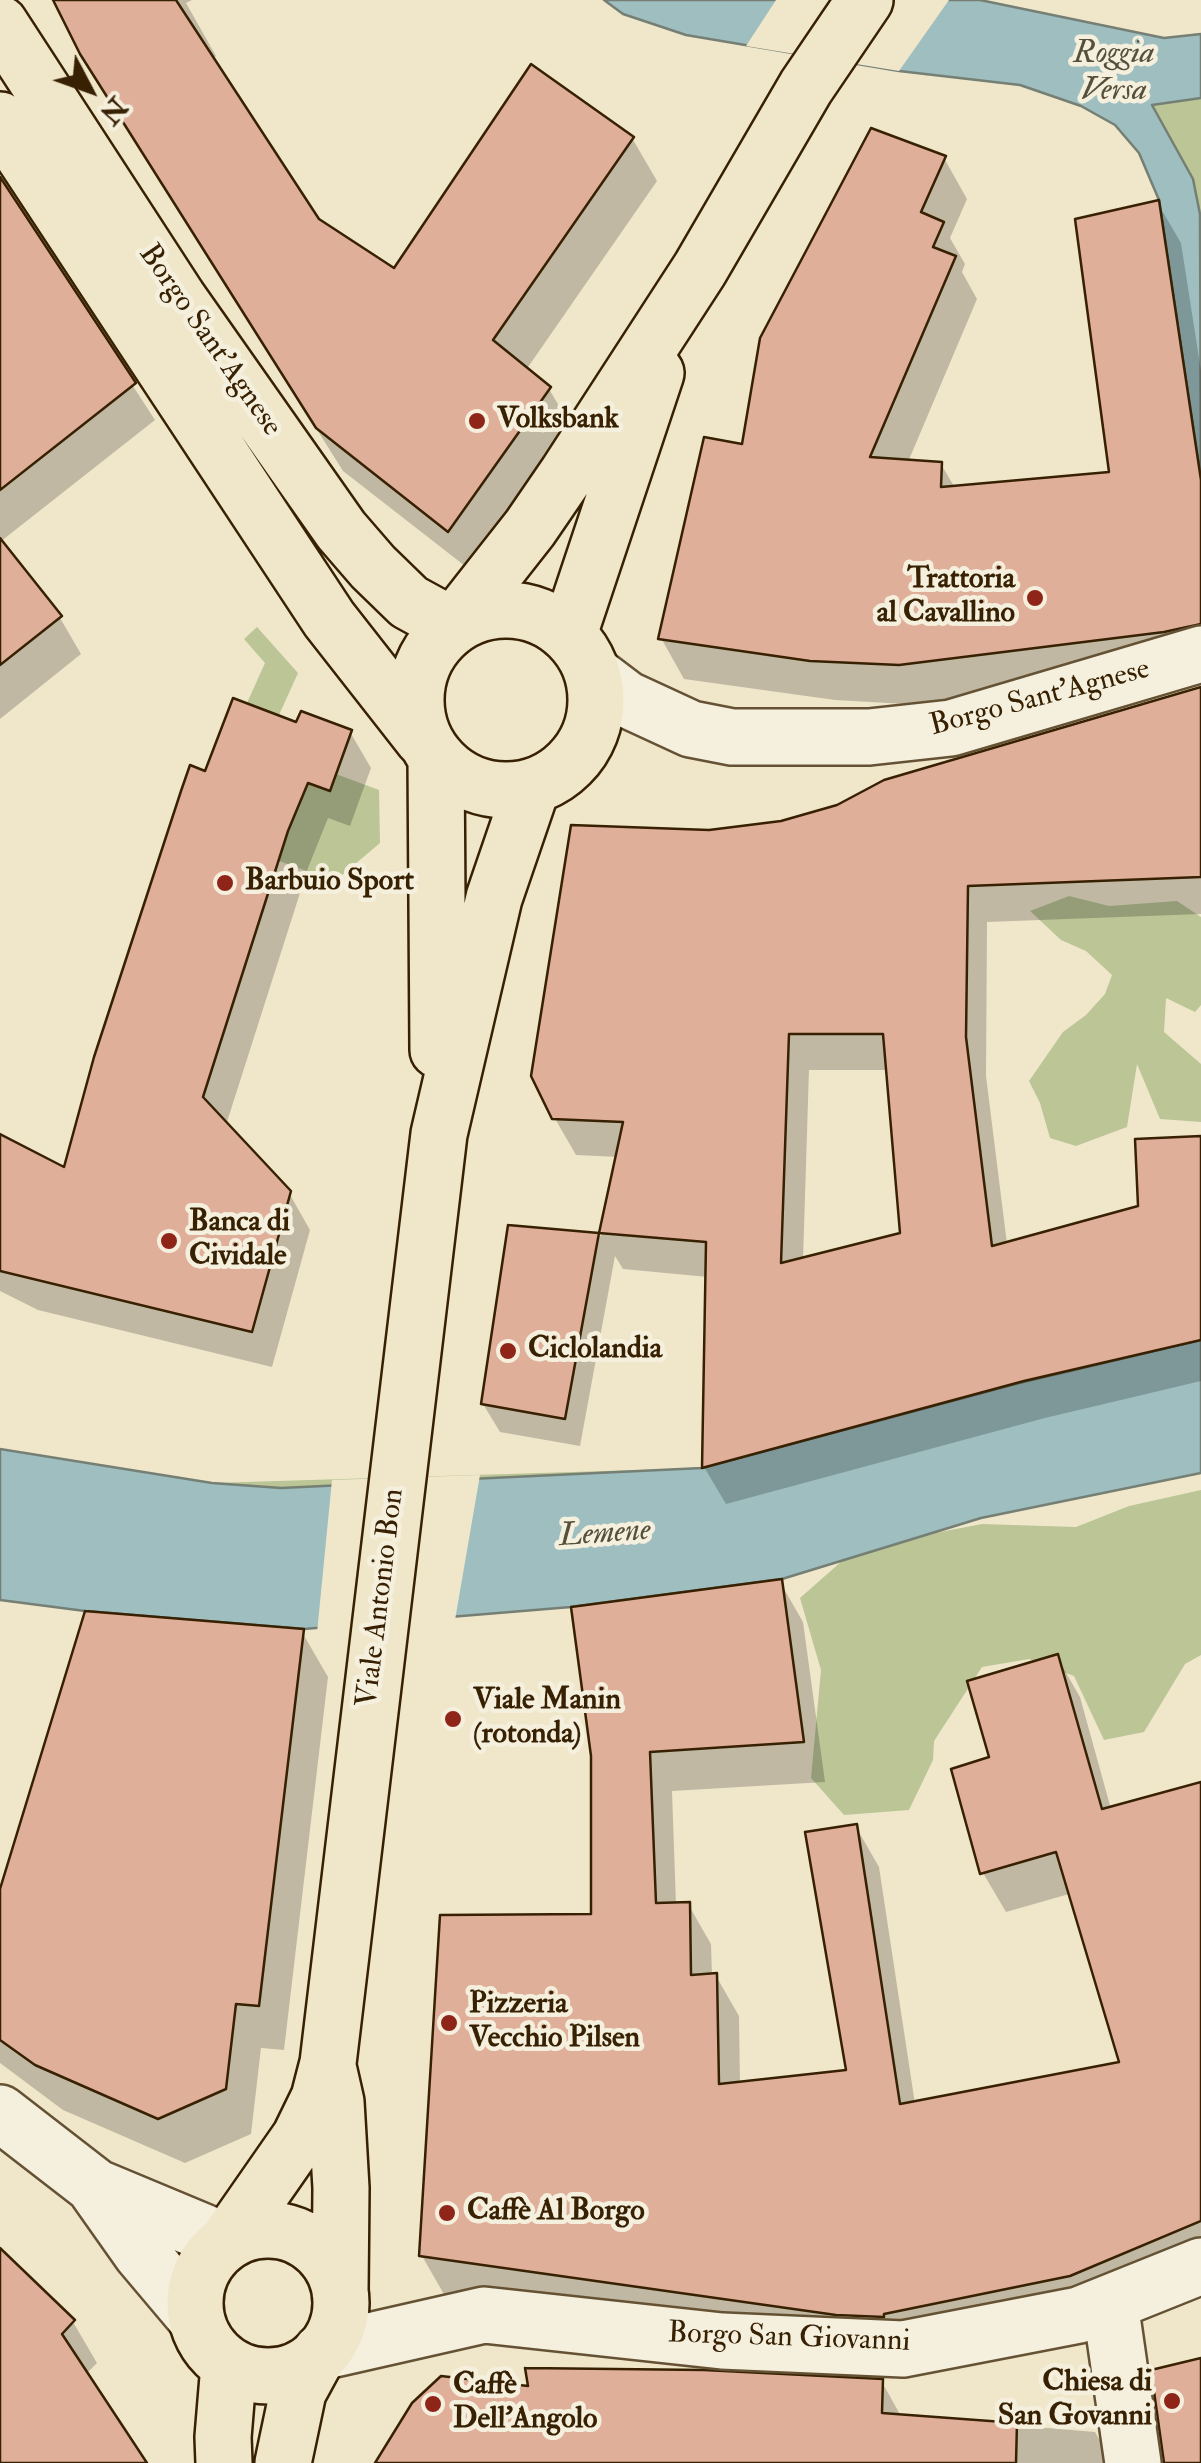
<!DOCTYPE html>
<meta charset="utf-8">
<style>
body{margin:0}
#map{position:relative;width:1201px;height:2463px;overflow:hidden;background:#f0e7cb;font-family:"IM FELL Double Pica",serif}
canvas{display:block}
.north{position:absolute;left:40px;top:40px;width:100px;height:100px;-webkit-text-stroke:8px #f5efdd;paint-order:stroke;rotate:131deg;font-size:28px;font-weight:700;line-height:40px;text-align:center;color:#372102}
.north::after{content:'';display:block;margin:auto;width:35px;height:45px;background:#372102;clip-path:polygon(50% 0,100% 100%,50% 72%,0 100%)}
</style>
<div id="map">
<canvas width="1201" height="2463"></canvas>
<div class="north">N</div>
</div>
<script>
const ctx = document.querySelector('canvas').getContext('2d');
ctx.lineJoin = 'round';
function fillPath(path, color) {
  ctx.fillStyle = color;
  ctx.fill(path, 'evenodd');
}
function poly(rows) {
  const path = new Path2D();
  for (const r of rows) {
    if (r.length === 3) {
      path.moveTo(r[0] + r[2], r[1]);
      path.arc(r[0], r[1], r[2], 0, 2 * Math.PI);
      continue;
    }
    path.moveTo(r[0], r[1]);
    for (let i = 2; i < r.length; i += 2) path.lineTo(r[i], r[i + 1]);
  }
  return path;
}
function trace(path, color, width, dash) {
  ctx.strokeStyle = color;
  ctx.lineWidth = width;
  ctx.lineCap = dash ? 'butt' : 'round';
  ctx.setLineDash(dash || []);
  ctx.stroke(path);
}
function label(font, color, halo, rows, align = 'center') {
  ctx.font = font + ' "IM FELL Double Pica",serif';
  ctx.lineWidth = 9;
  ctx.setLineDash([]);
  ctx.textBaseline = 'middle';
  ctx.strokeStyle = halo;
  ctx.fillStyle = color;
  for (const [text, x, y, turn = 0] of rows) {
    ctx.save();
    ctx.translate(x, y);
    ctx.rotate((+turn || 0) * Math.PI / 180);
    ctx.textAlign = isNaN(turn) ? turn : align;
    if (halo) ctx.strokeText(text, 0, 0);
    ctx.fillText(text, 0, 0);
    ctx.restore();
  }
}
const green = poly([
 [1201,98,1201,235,1193,179,1152,104],
 [257,627,298,673,279,715,247,703,265,663,244,639],
 [336,774,379,790,380,843,335,881,276,860,306,783,329,791],
 [1069,896,1109,906,1177,901,1201,917,1201,1005,1195,1012,1166,998,1164,1032,1201,1064,1201,1122,1160,1119,1137,1064,1127,1127,1076,1146,1050,1138,1040,1103,1029,1081,1063,1032,1086,1015,1105,994,1112,975,1086,951,1061,940,1030,911],
 [1201,1340,1201,1473,981,1518,935,1533,982,1524,1076,1527,1129,1506,1201,1490,1201,1655,1185,1664,1144,1732,1104,1740,1074,1676,1029,1659,982,1667,934,1741,933,1760,909,1810,844,1815,811,1778,821,1670,800,1598,842,1561,782,1579,571,1607,304,1629,85,1611,0,1599,0,1449,212,1483,702,1468,1019,1383]
]);
const water = poly([
 [604,0,980,0,1164,38,1201,34,1201,98,1152,105,1193,179,1200,214,1201,480,1159,200,1139,153,1115,125,1081,106,1020,85,899,71,686,35,623,14,604,0],
 [1201,1340,1201,1473,981,1518,782,1579,571,1607,304,1629,85,1611,0,1600,0,1449,212,1483,281,1488,702,1468,1019,1383,1201,1340]
]);
const pier = poly([
 [776,0,949,0,899,71,746,46],
 [480,1475,455,1620,317,1633,332,1480]
]);
const shadow = poly([
 [56,0,192,0,186,3,216,56,212,59,317,221,395,271,632,138,657,181,526,370,549,389,574,431,474,573,343,471,108,98],
 [944,158,967,199,950,238,965,264,962,272,977,299,908,462,941,464,955,488,1112,474,1157,202,1181,243,1201,371,1201,668,923,705,835,700,684,679,661,638,744,446],
 [0,181,155,420,0,542,60,618,81,654,0,719],
 [1201,690,1201,914,987,922,986,1076,1007,1244,1141,1207,1201,1138,1201,1381,1045,1418,726,1504,704,1467,708,1277,623,1269,615,1256,580,1446,500,1432,483,1404,511,1228,601,1236,618,1157,576,1155,554,1117,709,833,781,823],
 [809,1070,888,1070,903,1235,803,1260],
 [297,725,350,732,371,768,350,826,328,818,308,868,226,1125,289,1193,310,1230,272,1367,38,1310,0,1291,0,1137,66,1170,207,775],
 [780,1582,803,1622,825,1782,672,1791,676,1905,688,1904,711,1944,712,1976,716,1976,739,2016,740,2085,849,2072,856,1827,879,1867,915,2104,1123,2064,1069,1894,1006,1912,983,1873,992,1759,1057,1657,1080,1697,1111,1809,1201,1932,1201,2270,860,2354,445,2296,422,2256,593,1917,594,1756],
 [302,1632,328,1677,284,2050,261,2048,251,2134,185,2163,63,2110,0,2063,0,1898],
 [0,2250,73,2322,97,2363,86,2374,144,2463,0,2463],
 [882,2382,927,2463,384,2463,531,2389],
 [989,2423,1095,2432,1113,2463,991,2463]
]);
const building = poly([
 [53,0,176,0,319,219,394,268,531,64,634,137,493,340,551,387,448,532,316,428,80,54,53,0],
 [871,128,946,156,921,212,944,222,933,247,956,256,870,457,942,462,941,487,1109,472,1075,219,1159,200,1201,480,1201,624,1164,632,899,665,810,661,658,639,704,437,742,444,760,338,871,128],
 [0,177,136,383,0,490,0,177],
 [0,538,62,616,0,665,0,538],
 [1201,687,1201,877,968,886,966,1037,992,1246,1138,1206,1135,1139,1201,1136,1201,1340,1024,1381,702,1468,706,1242,599,1233,623,1122,552,1119,531,1076,571,825,709,830,781,821,837,805,884,780,1201,687],
 [789,1034,883,1034,900,1233,781,1263,789,1034],
 [233,698,296,722,301,711,352,730,330,791,308,783,288,831,203,1097,291,1191,252,1332,0,1271,0,1134,64,1167,94,1057,181,791,190,765,205,771,233,698],
 [508,1225,599,1233,565,1419,481,1404,508,1225],
 [782,1579,804,1742,650,1752,656,1903,690,1902,691,1975,717,1973,719,2084,846,2070,805,1832,857,1824,900,2104,1119,2062,1056,1852,980,1874,951,1769,989,1757,967,1681,1058,1654,1102,1809,1201,1782,1201,2221,1070,2276,884,2314,884,2317,836,2315,419,2256,440,1915,591,1914,591,1756,571,1607,782,1579],
 [85,1611,304,1629,259,2006,236,2004,226,2089,158,2119,35,2065,0,2040,0,1889,85,1611],
 [0,2248,75,2320,62,2334,147,2463,0,2463,0,2248],
 [1201,2358,1201,2463,1164,2463,1151,2370,1201,2358],
 [525,2368,704,2370,883,2379,882,2413,1017,2423,1016,2463,375,2463,412,2403,441,2376,528,2386,525,2368]
]);
const minor = poly([
 [593,674,626,699,691,729,732,737,869,737,951,728,1201,654],
 [0,2113,93,2185,141,2253,195,2317],
 [95,2187,227,2242],
 [1110,2303,1133,2463],
 [321,2352,484,2315,722,2341,903,2349,1079,2315,1201,2266]
]);
const major = poly([
 [0,24,178,298,341,530,373,567,409,602,453,626,530,528,567,474,700,269,806,87,865,0],
 [0,120,329,619,423,739],
 [506,700,90],
 [569,634,656,373],
 [436,758,438,1050],
 [329,2071,336,2102,341,2188,340,2292],
 [268,2303,73],
 [227,2242,300,2137,319,2098,328,2063,439,1134,494,898,532,787],
 [224,2463,223,2437,229,2365],
 [283,2463,298,2392,317,2357]
]);
const markers = [
 [477,421,10,"#8f2418"],
 [1035,598,10,"#8f2418"],
 [225,883,10,"#8f2418"],
 [169,1241,10,"#8f2418"],
 [508,1351,10,"#8f2418"],
 [453,1719,10,"#8f2418"],
 [449,2023,10,"#8f2418"],
 [447,2213,10,"#8f2418"],
 [1172,2401,10,"#8f2418"],
 [433,2404,10,"#8f2418"]
];
const streetNames = [
 ["Borgo Sant'Agnese",209,341,55],
 ["Borgo Sant'Agnese",1040,699,-15],
 ["Viale Antonio Bon",382,1598,-83],
 ["Borgo San Giovanni",789,2339,2]
];
const poiNames = [
 ["Volksbank",497,421],
 ["Trattoria",1015,581,"right"],
 ["al Cavallino",1015,615,"right"],
 ["Barbuio Sport",245,883],
 ["Banca di",189,1224],
 ["Cividale",189,1258],
 ["Ciclolandia",528,1351],
 ["Viale Manin",473,1702],
 ["(rotonda)",473,1736],
 ["Pizzeria",469,2006],
 ["Vecchio Pilsen",469,2040],
 ["Caffè Al Borgo",467,2213],
 ["Chiesa di",1152,2384,"right"],
 ["San Govanni",1152,2418,"right"],
 ["Caffè",453,2387],
 ["Dell'Angolo",453,2421]
];
const waterNames = [
 ["Roggia",1114,55],
 ["Versa",1114,92],
 ["Lemene",605,1535,-4]
];
fillPath(green, '#bbc596');
fillPath(water, '#9ebec0');
trace(water, '#757f74', 2.5);
fillPath(pier, '#f0e7cb');
fillPath(shadow, '#0003');
fillPath(building, '#e0af9a');
trace(building, '#372102', 2.5);
trace(minor, '#655234', 60);
trace(major, '#372102', 60);
trace(minor, '#f5efdd', 55);
trace(major, '#f0e7cb', 55);
for (const [x, y, r, color] of markers) {
  const dot = new Path2D();
  dot.arc(x, y, r, 0, 2 * Math.PI);
  ctx.fillStyle = color;
  ctx.fill(dot);
  trace(dot, '#f5efdd', 4);
}
label('30px', '#372102', '#f5efdd', streetNames);
label('bold 30px', '#372102', '#f5efdd', poiNames, 'left');
label('italic 32px', '#56503b', '#f5efdd', waterNames);
</script>
